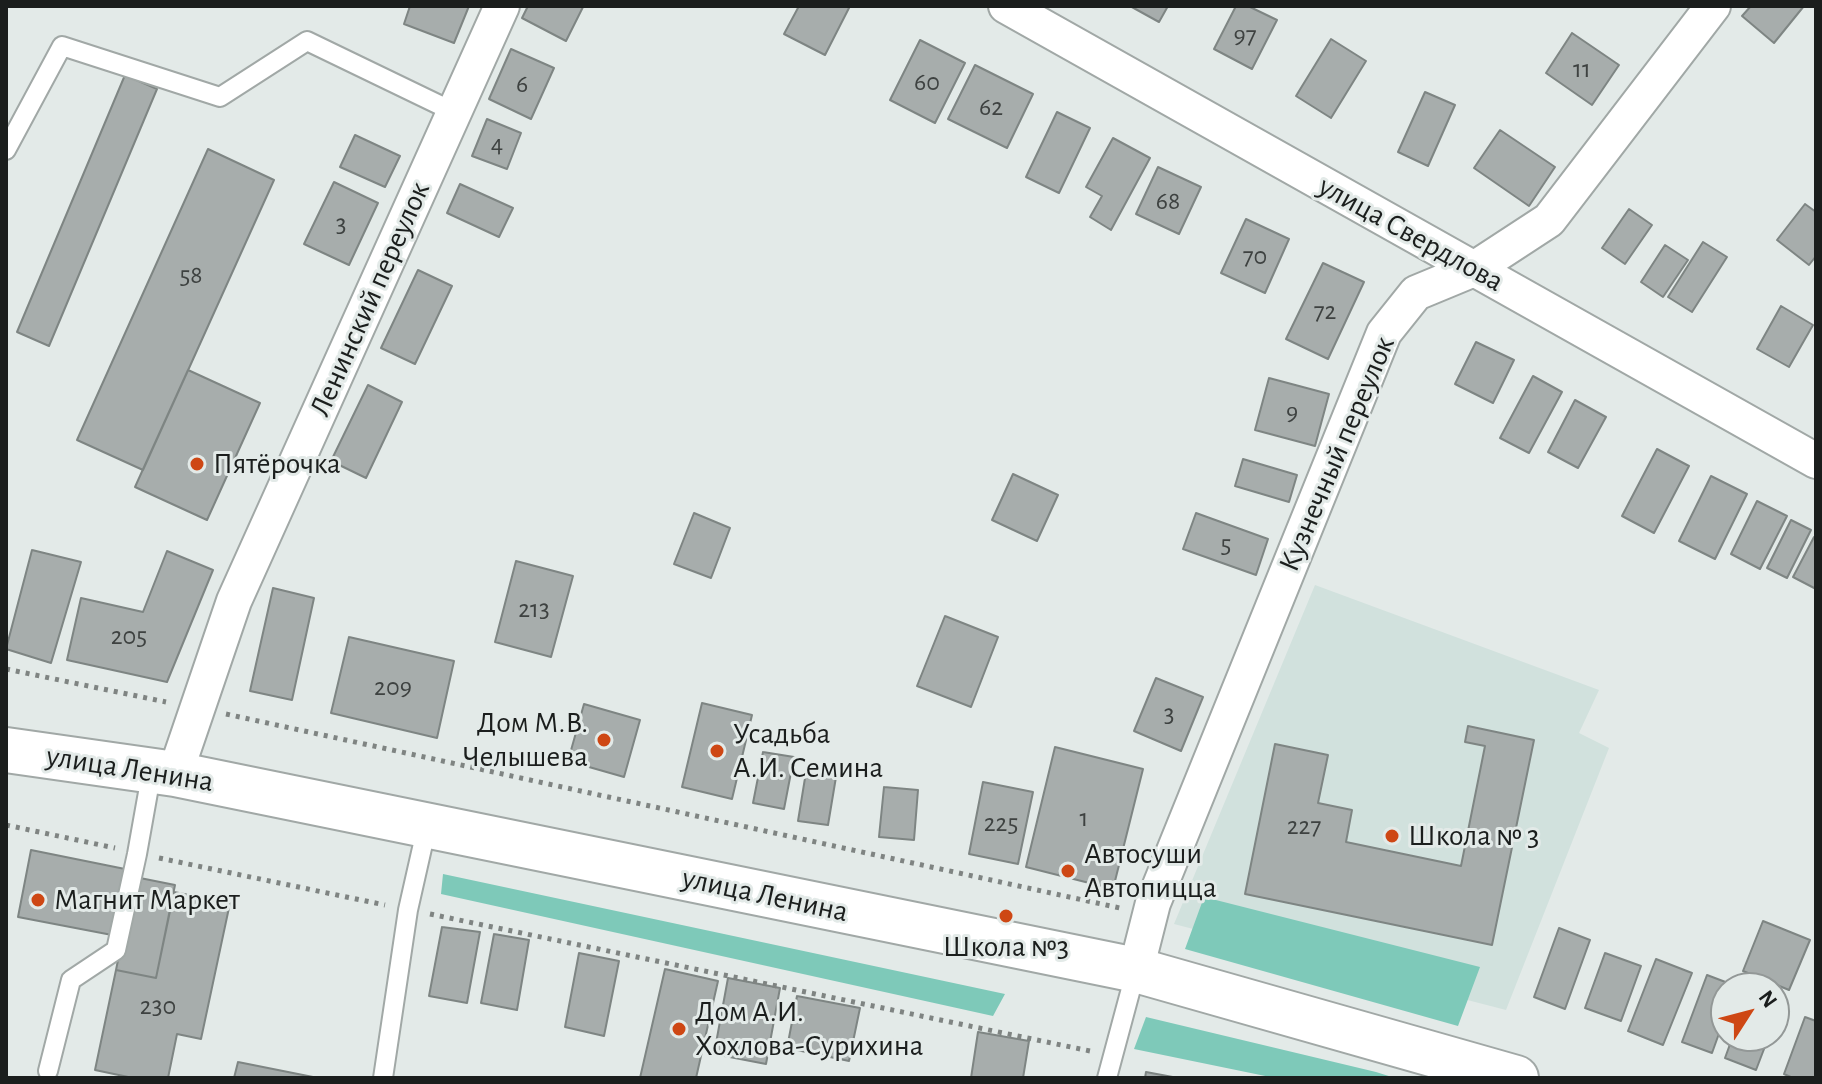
<!DOCTYPE html>
<meta charset="utf-8">
<style>
body{margin:0}
#map{position:relative;width:1822px;height:1084px;overflow:hidden;background:#e3eae8;font-family:"Alegreya Sans",sans-serif}
canvas{display:block}
.frame{position:absolute;inset:0;border:8px solid #1b1e1d;pointer-events:none}
.north{position:absolute;left:1710px;top:972px;width:80px;height:80px;box-sizing:border-box;background:#e3eae8;border:2px solid #939897;border-radius:50%;rotate:54deg;font-size:22px;font-weight:700;line-height:32px;text-align:center;color:#1b1e1d}
.north::after{content:'';display:block;margin:auto;width:28px;height:36px;background:#ce4714;clip-path:polygon(50% 0,100% 100%,50% 72%,0 100%)}
</style>
<div id="map">
<canvas width="1822" height="1084"></canvas>
<div class="frame"></div>
<div class="north">N</div>
</div>
<script>
const ctx = document.querySelector('canvas').getContext('2d');
ctx.lineJoin = 'round';
function fillPath(path, color) {
  ctx.fillStyle = color;
  ctx.fill(path, 'evenodd');
}
function poly(rows) {
  const path = new Path2D();
  for (const r of rows) {
    path.moveTo(r[0], r[1]);
    for (let i = 2; i < r.length; i += 2) path.lineTo(r[i], r[i + 1]);
  }
  return path;
}
function trace(path, color, width, dash) {
  ctx.strokeStyle = color;
  ctx.lineWidth = width;
  ctx.lineCap = dash ? 'butt' : 'round';
  ctx.setLineDash(dash || []);
  ctx.stroke(path);
}
function label(font, color, halo, rows, align = 'center') {
  ctx.font = font + ' "Alegreya Sans",sans-serif';
  ctx.lineWidth = 6;
  ctx.setLineDash([]);
  ctx.textBaseline = 'middle';
  ctx.strokeStyle = halo;
  ctx.fillStyle = color;
  for (const [text, x, y, turn = 0] of rows) {
    ctx.save();
    ctx.translate(x, y);
    ctx.rotate((+turn || 0) * Math.PI / 180);
    ctx.textAlign = isNaN(turn) ? turn : align;
    if (halo) ctx.strokeText(text, 0, 0);
    ctx.fillText(text, 0, 0);
    ctx.restore();
  }
}
const built = poly([
 [1315,585,1599,690,1579,733,1609,748,1506,1010,1174,924]
]);
const green = poly([
 [443,874,1005,994,993,1016,441,894],
 [1204,897,1480,967,1458,1026,1185,949],
 [1146,1017,1376,1072,1395,1078,1275,1078,1134,1049]
]);
const building = poly([
 [410,6,469,6,454,43,404,24,410,6],
 [528,6,581,6,583,7,566,41,522,18,528,6],
 [799,6,850,6,825,55,784,34,799,6],
 [1130,6,1168,6,1159,22,1130,6],
 [1236,6,1248,6,1277,20,1252,69,1214,49,1236,6],
 [1751,6,1804,6,1774,43,1742,16,1751,6],
 [1572,33,1619,65,1592,105,1546,73,1572,33],
 [1331,39,1366,61,1331,118,1296,96,1331,39],
 [920,40,965,63,935,123,890,100,920,40],
 [511,49,554,68,531,119,489,99,511,49],
 [975,65,1033,94,1007,148,948,119,975,65],
 [125,75,157,89,49,346,17,332,125,75],
 [1425,92,1455,105,1428,166,1398,152,1425,92],
 [1057,112,1090,128,1059,193,1026,177,1057,112],
 [487,119,521,133,507,169,472,156,487,119],
 [1500,130,1555,167,1529,206,1474,168,1500,130],
 [355,135,400,156,385,187,340,167,355,135],
 [1113,138,1150,158,1111,230,1090,217,1102,196,1086,187,1113,138],
 [208,149,274,180,143,470,77,440,208,149],
 [1158,167,1201,187,1179,234,1136,214,1158,167],
 [334,182,378,203,349,265,304,244,334,182],
 [460,184,513,208,499,237,447,213,460,184],
 [1805,204,1816,212,1816,256,1809,265,1777,240,1805,204],
 [1629,209,1652,225,1625,264,1602,248,1629,209],
 [1246,219,1289,239,1265,293,1221,273,1246,219],
 [1703,242,1727,257,1692,312,1668,297,1703,242],
 [1665,245,1688,260,1663,297,1641,282,1665,245],
 [1323,263,1364,282,1328,359,1286,339,1323,263],
 [418,270,452,286,415,364,381,348,418,270],
 [1781,306,1813,325,1789,367,1757,349,1781,306],
 [1476,342,1514,360,1493,403,1455,384,1476,342],
 [188,370,260,403,207,520,135,487,188,370],
 [1533,376,1562,392,1529,453,1500,438,1533,376],
 [1269,378,1329,394,1315,446,1255,430,1269,378],
 [368,385,402,402,366,478,331,461,368,385],
 [1575,400,1606,417,1578,468,1548,452,1575,400],
 [1657,449,1689,466,1654,533,1622,516,1657,449],
 [1243,459,1297,475,1289,502,1235,486,1243,459],
 [1013,474,1058,495,1037,541,992,520,1013,474],
 [1711,476,1747,494,1715,559,1679,541,1711,476],
 [1757,501,1787,516,1760,569,1731,554,1757,501],
 [694,513,730,528,711,578,674,564,694,513],
 [1196,513,1268,539,1256,575,1183,549,1196,513],
 [1791,520,1811,530,1787,578,1767,568,1791,520],
 [1814,537,1816,538,1816,589,1793,577,1814,537],
 [32,550,81,562,51,663,6,649,32,550],
 [167,551,213,570,167,682,67,660,81,598,143,612,167,551],
 [516,561,573,576,551,657,495,642,516,561],
 [273,588,314,598,292,700,250,691,273,588],
 [945,616,998,637,971,707,917,686,945,616],
 [349,637,454,661,437,738,331,713,349,637],
 [1156,678,1203,697,1181,751,1134,731,1156,678],
 [702,703,752,715,732,799,682,787,702,703],
 [584,704,640,720,624,777,568,761,584,704],
 [1468,726,1534,740,1492,945,1245,894,1275,744,1328,755,1318,803,1352,810,1346,842,1461,866,1485,746,1465,742,1468,726],
 [1055,747,1143,769,1113,889,1026,867,1055,747],
 [763,752,794,757,784,809,753,803,763,752],
 [806,772,836,777,828,825,798,821,806,772],
 [983,782,1033,792,1018,864,969,854,983,782],
 [884,787,918,790,914,840,879,837,884,787],
 [31,850,125,869,112,935,18,917,31,850],
 [135,877,175,885,156,978,116,970,135,877],
 [174,892,230,903,201,1039,177,1034,168,1078,133,1078,95,1070,116,970,156,978,174,892],
 [1763,921,1810,940,1789,990,1743,971,1763,921],
 [442,927,480,932,467,1003,429,996,442,927],
 [1559,928,1590,940,1565,1009,1534,997,1559,928],
 [494,934,529,940,517,1010,481,1003,494,934],
 [579,953,619,961,604,1036,565,1027,579,953],
 [1605,953,1641,966,1621,1021,1585,1008,1605,953],
 [1656,959,1692,973,1663,1045,1628,1031,1656,959],
 [665,969,718,981,696,1078,640,1078,665,969],
 [1707,975,1736,986,1736,988,1726,988,1726,1014,1712,1053,1682,1042,1707,975],
 [728,978,780,988,766,1064,714,1054,728,978],
 [797,996,860,1008,849,1061,787,1048,797,996],
 [1805,1017,1816,1021,1816,1075,1815,1078,1793,1078,1784,1074,1805,1017],
 [978,1032,1029,1041,1023,1078,971,1078,978,1032],
 [1733,1036,1769,1036,1756,1070,1725,1058,1733,1036],
 [238,1062,318,1078,234,1078,238,1062],
 [1146,1072,1178,1078,1145,1078,1146,1072]
]);
const path = poly([
 [6,669,166,702],
 [226,714,1120,908],
 [6,825,115,848],
 [159,858,385,905],
 [430,914,1090,1051]
]);
const service = poly([
 [6,150,62,46,220,97,307,41,454,112],
 [48,1071,71,980,116,950,137,854,152,770],
 [383,1078,408,910,427,826],
 [1107,1078,1136,970]
]);
const minor = poly([
 [1006,6,1816,461],
 [175,774,234,601,502,6],
 [1136,970,1153,903,1384,333,1416,293,1474,269,1549,220,1713,6]
]);
const secondary = poly([
 [6,750,175,774,1136,970,1516,1078]
]);
const markers = [
 [197,464,8,"#ce4714"],
 [604,740,8,"#ce4714"],
 [717,751,8,"#ce4714"],
 [1392,836,8,"#ce4714"],
 [1068,871,8,"#ce4714"],
 [38,900,8,"#ce4714"],
 [1006,916,8,"#ce4714"],
 [679,1029,8,"#ce4714"]
];
const numberNames = [
 ["97",1245,35],
 ["11",1582,69],
 ["60",927,82],
 ["6",522,84],
 ["62",991,107],
 ["4",497,144],
 ["68",1168,201],
 ["3",341,224],
 ["70",1255,256],
 ["58",191,275],
 ["72",1325,311],
 ["9",1292,412],
 ["5",1226,544],
 ["213",534,609],
 ["205",129,636],
 ["209",393,687],
 ["3",1169,714],
 ["1",1084,818],
 ["225",1001,823],
 ["227",1304,826],
 ["230",158,1006]
];
const streetNames = [
 ["улица Свердлова",1411,234,29],
 ["Ленинский переулок",370,299,-66],
 ["Кузнечный переулок",1337,454,-67],
 ["улица Ленина",130,769,9],
 ["улица Ленина",765,895,12]
];
const poiNames = [
 ["Пятёрочка",213,464],
 ["Дом М.В.",588,723,"right"],
 ["Челышева",588,757,"right"],
 ["Усадьба",733,734],
 ["А.И. Семина",733,768],
 ["Школа № 3",1408,836],
 ["Автосуши",1084,854],
 ["Автопицца",1084,888],
 ["Магнит Маркет",54,900],
 ["Школа №3",1006,947,"center"],
 ["Дом А.И.",695,1012],
 ["Хохлова-Сурихина",695,1046]
];
fillPath(built, '#d1e1dd');
fillPath(green, '#7ec9b9');
fillPath(building, '#a7adac');
trace(building, '#7e8583', 2);
trace(service, '#a1a8a6', 22);
trace(minor, '#a1a8a6', 38);
trace(secondary, '#a1a8a6', 48);
trace(path, '#7f8482', 5, [4, 6]);
trace(service, '#fff', 18);
trace(minor, '#fff', 34);
trace(secondary, '#fff', 44);
for (const [x, y, r, color] of markers) {
  const dot = new Path2D();
  dot.arc(x, y, r, 0, 2 * Math.PI);
  ctx.fillStyle = color;
  ctx.fill(dot);
  trace(dot, '#e3eae8', 3);
}
label('26px', '#3e4241', null, numberNames);
label('30px', '#1b1e1d', '#e3eae8', streetNames);
label('30px', '#1b1e1d', '#e3eae8', poiNames, 'left');
</script>
